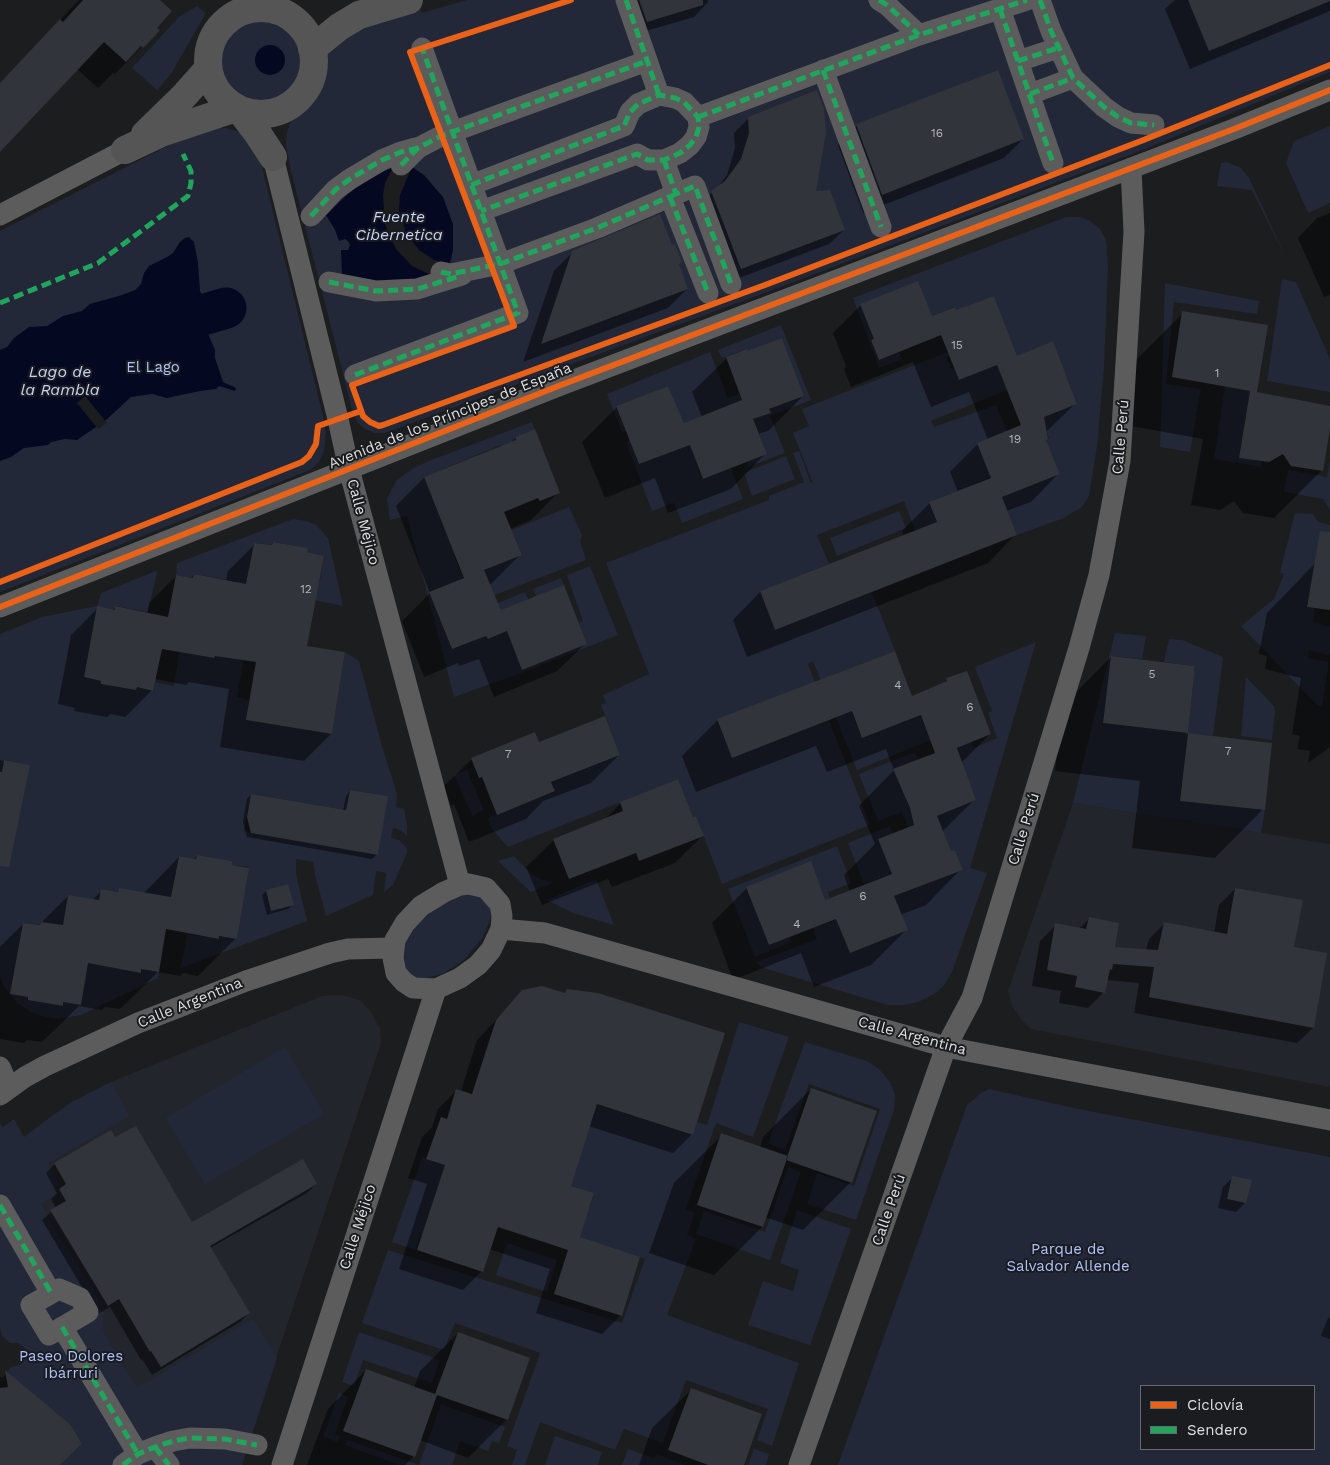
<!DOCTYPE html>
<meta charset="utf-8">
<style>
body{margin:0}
#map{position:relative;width:1330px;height:1465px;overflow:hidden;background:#1c1d1e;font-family:"Work Sans",sans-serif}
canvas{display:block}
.legend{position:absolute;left:1140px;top:1385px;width:175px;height:65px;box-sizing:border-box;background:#1b1c1f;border:1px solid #696a6d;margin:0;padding:6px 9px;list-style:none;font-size:15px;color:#dedfe1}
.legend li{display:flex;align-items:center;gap:10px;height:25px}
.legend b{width:25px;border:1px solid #696a6d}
</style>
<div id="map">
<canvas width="1330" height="1465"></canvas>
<ul class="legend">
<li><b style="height:6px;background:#ea6118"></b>Ciclovía</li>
<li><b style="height:6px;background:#20a55d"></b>Sendero</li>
</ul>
</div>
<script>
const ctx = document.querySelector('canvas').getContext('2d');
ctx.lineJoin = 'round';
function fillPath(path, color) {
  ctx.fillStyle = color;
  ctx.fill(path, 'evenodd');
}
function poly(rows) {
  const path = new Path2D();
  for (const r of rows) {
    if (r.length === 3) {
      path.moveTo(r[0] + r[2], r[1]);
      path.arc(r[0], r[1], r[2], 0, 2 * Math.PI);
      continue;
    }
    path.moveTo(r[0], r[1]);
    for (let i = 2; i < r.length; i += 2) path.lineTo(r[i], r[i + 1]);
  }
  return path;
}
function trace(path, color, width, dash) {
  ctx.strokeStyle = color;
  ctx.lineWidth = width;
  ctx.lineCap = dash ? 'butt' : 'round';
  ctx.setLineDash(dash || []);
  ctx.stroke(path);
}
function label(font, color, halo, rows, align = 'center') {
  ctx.font = font + ' "Work Sans",sans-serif';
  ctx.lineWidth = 4;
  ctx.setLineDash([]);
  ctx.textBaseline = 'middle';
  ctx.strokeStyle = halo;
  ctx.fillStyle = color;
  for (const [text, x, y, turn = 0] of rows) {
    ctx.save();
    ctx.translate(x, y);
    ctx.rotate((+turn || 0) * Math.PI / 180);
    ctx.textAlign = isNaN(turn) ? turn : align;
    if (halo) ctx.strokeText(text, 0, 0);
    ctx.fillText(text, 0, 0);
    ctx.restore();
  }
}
const built = poly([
 [1073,803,1330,844,1330,1087,1031,1029,1021,1019,1012,1006,1008,991],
 [342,995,360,1000,371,1012,380,1029,381,1043,257,1416,152,1415,103,1331,103,1306,18,1190,49,1118,72,1102,111,1082,322,996]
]);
const green = poly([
 [467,0,1330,0,1330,72,1145,149,767,292,385,433,374,433,365,429,357,422,352,409,291,171,286,146,287,132,291,121,299,109,316,92,321,77,322,63,330,48,348,31,419,7,422,13],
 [197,6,206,13,171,74,157,90,132,68,179,17],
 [261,61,42],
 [1330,126,1330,203,1308,213,1286,163,1294,141],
 [210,127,225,128,237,131,246,137,259,155,324,420,326,435,324,451,319,462,310,470,0,592,0,231,199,130],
 [1227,162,1241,168,1249,178,1288,262,1252,190,1217,186,1221,163],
 [1066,217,1080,217,1090,221,1100,229,1106,240,1107,250,1108,267,1104,367,1097,446,1089,496,1082,507,1064,518,1017,535,1009,515,999,498,1060,474,1052,454,1041,441,1049,438,1040,414,1058,411,1077,403,1067,377,1061,379,1063,368,1053,342,1033,349,1018,359,994,296,956,311,954,307,926,318,926,302,918,281,879,337,871,340,879,360,899,352,902,359,879,368,853,298],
 [1282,279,1296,282,1330,359,1330,392,1267,381],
 [1165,283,1259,301,1257,314,1174,302,1166,384,1201,389,1190,452,1160,447],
 [781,325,811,400,770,416,785,453,748,467,747,462,767,454,759,434,742,423,771,413,767,404,781,397,784,404,804,396,782,338,761,346,749,356,746,349,722,358,718,350],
 [710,352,728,398,749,390,752,396,707,421,704,415,684,423,682,418,676,420,678,410,668,386,616,406,623,425,632,422,634,428,622,432,607,394],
 [948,352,950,356,946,357,951,369,954,369,959,380,979,372,996,362,1007,390,931,421,934,427,996,405,1011,441,1001,473,966,487,968,493,957,491,929,502,937,522,926,559,904,501,817,535,829,564,760,591,775,630,872,592,895,651,837,673,851,711,862,738,927,713,931,740,857,770,813,661,808,664,815,682,717,720,732,758,829,720,870,825,722,884,696,816,692,817,678,779,508,847,492,829,487,818,555,791,552,782,620,755,601,705,606,703,603,695,649,674,606,563,769,500,769,496,804,482,793,453,799,451,811,483,813,483,793,433,809,426,802,409],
 [1225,386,1250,391,1239,457,1262,461,1261,467,1214,459],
 [532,422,535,429,515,437,518,445,505,453,501,445,424,477,448,537,461,552,454,555,466,584,453,591,449,584,429,592,452,649,472,642,484,630,488,639,511,630,514,649,522,670,587,644,579,623,583,621,567,575,590,566,618,635,524,672,454,697,407,516,390,520,387,498,397,480,412,469,426,462],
 [638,437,632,446,639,464,700,440,695,459,702,479,731,468,743,499,682,523,674,503,652,511,626,442],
 [786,456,795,479,752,496,744,473],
 [1330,460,1330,510,1323,499,1284,492,1288,470,1327,477],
 [569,507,582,535,580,541,586,560,484,599,483,567,501,563,522,555,514,535,504,539,502,534],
 [899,511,906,528,837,556,830,538],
 [1295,513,1313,514,1318,522,1330,525,1330,552,1315,564,1307,606,1315,608,1313,622,1330,627,1330,655,1309,651,1308,658,1329,662,1322,707,1316,704,1241,626,1274,599,1284,574,1280,573],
 [293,519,307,521,316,525,328,538,343,606,304,598,320,580,324,556,307,552,307,548,273,542,272,545,254,543,249,567,258,590,229,580,194,574,193,578,176,575,177,563],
 [156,571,157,573,148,612,116,606,115,610,97,607,84,677,101,681,101,684,135,690,137,687,153,691,155,682,174,686,179,652,214,658,252,615,237,697,249,700,247,720,332,734,345,652,359,661,382,746,397,794,396,807,404,809,407,826,407,836,400,830,393,828,391,838,399,840,407,848,407,853,393,885,384,892,386,873,376,871,373,895,326,916,315,875,313,862,296,859,296,874,307,921,181,968,187,934,219,939,245,893,248,867,232,865,232,861,197,855,196,859,179,856,174,881,183,903,101,889,105,936,61,925,41,922,40,925,23,923,18,948,28,1000,62,1006,63,1002,81,1005,85,979,77,958,141,972,141,969,159,972,158,978,81,1015,59,1019,45,1017,31,1012,17,1003,3,985,0,977,0,832,29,765,5,760,2,772,0,772,0,634,42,617,97,606,101,593],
 [350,790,387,796,378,855,244,831,251,794,346,810],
 [561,578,564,585,540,606,533,589],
 [525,592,532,608,491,614,488,607],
 [1115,633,1146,636,1142,659,1111,656,1107,702,1105,702,1103,723,1188,733,1195,666,1164,662,1169,639,1182,640,1223,657,1213,736,1188,733,1184,780,1182,780,1180,800,1265,810,1261,833,1073,803],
 [1036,642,970,868,987,873,952,972,945,984,936,993,918,1002,904,1005,888,1005,760,967,756,962,817,939,813,928,843,917,842,933,850,953,907,930,889,898,963,870,955,850,946,853,937,816,976,800,968,781,959,768,964,765,953,737,968,734,974,748,997,738,988,713,992,711,975,667],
 [1246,677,1274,706,1275,711,1272,740,1241,736],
 [915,752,922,768,893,769,901,788,905,787,908,804,916,823,908,827,902,812,878,821,859,774],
 [467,770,484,810,472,816,454,775],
 [890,826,893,833,878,839,886,859,899,871,864,884,848,843],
 [837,846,851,883,828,892,830,898,822,901,774,876,747,887,769,945,790,937,791,942,755,957,728,889],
 [514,856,531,874,543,880,553,883,531,892,498,861],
 [596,879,614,925,573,913,547,900],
 [462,894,475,895,486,901,490,908,491,917,483,937,464,960,442,974,420,980,412,977,402,964,405,944,415,927,435,908],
 [739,1022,789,1037,753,1137,716,1123,686,1209,695,1213,687,1235,696,1239,667,1315,799,1363,772,1446,757,1440,768,1409,686,1380,663,1443,624,1429,615,1450,540,1422,525,1465,512,1465,517,1450,507,1446,540,1353,455,1323,444,1350,362,1323,388,1250,622,1323,645,1259,572,1235,583,1205,590,1207,594,1194,560,1182,420,1236,415,1250,392,1242,422,1157,491,1180,597,1104,692,1135,697,1122,707,1125],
 [805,1042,867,1061,879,1069,890,1082,895,1095,894,1110,856,1220,807,1204,817,1173,854,1186,880,1109,809,1084,785,1150,768,1143],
 [285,1047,324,1114,205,1184,166,1118],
 [111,1082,129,1116,48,1163,60,1185,53,1190,56,1195,40,1204,103,1306,103,1331,137,1388,253,1319,277,1358,242,1465,60,1465,82,1444,71,1425,7,1372,11,1367,20,1365,27,1357,25,1348,18,1343,10,1343,2,1336,0,1327,0,1123,3,1127,14,1119,24,1137,49,1118,72,1102],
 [989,1089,1078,1109,1330,1157,1330,1465,838,1465,967,1105,981,1093],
 [1141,1386,1314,1386,1314,1449,1141,1449],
 [788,1167,801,1172,770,1260,696,1234,704,1211,765,1232],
 [797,1210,851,1229,810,1345,748,1325,763,1281,793,1291,799,1270,780,1263],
 [507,1243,557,1260,547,1292,496,1275],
 [359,1332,440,1360,432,1383,363,1360,354,1386,342,1382],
 [339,1393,348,1397,335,1434,340,1436,338,1442,323,1437],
 [441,1404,505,1427,499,1443,492,1441,488,1451,460,1441,452,1465,419,1465],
 [555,1436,602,1452,598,1465,545,1465],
 [348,1440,419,1465,399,1465,345,1445],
 [628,1449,654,1458,657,1454,685,1465,622,1465],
 [754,1449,769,1454,766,1465,748,1465]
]);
const water = poly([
 [270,60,15],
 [393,167,412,167,424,175,443,197,453,224,453,250,450,264,435,277,387,283,342,276,341,250,348,250,350,245,348,241,345,239,339,241,335,230,326,215,350,192,376,175],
 [189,237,194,242,198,263,200,291,204,299,207,317,206,329,215,350,215,358,223,382,236,388,235,391,219,386,216,389,200,391,167,398,152,394,131,397,105,421,77,440,65,439,51,442,48,445,24,448,11,457,0,461,0,350,7,347,14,338,29,327,47,326,63,316,82,311,90,304,122,295,135,290,141,284,144,273,149,266,167,257,173,253,180,242,185,238]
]);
const pier = poly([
 [393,167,412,167,400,195,399,210,406,233,419,250,434,260,450,264,435,277,412,266,397,250,389,236,385,223,383,195,385,183],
 [85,396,107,423,98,429,77,403]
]);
const shadow = poly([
 [79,0,158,0,156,28,158,30,115,74,113,73,98,88,77,69,0,150,0,83],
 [620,0,708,0,708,2,694,17,632,35],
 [1175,0,1330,0,1330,11,1190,69,1165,9],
 [749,118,815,192,844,230,829,244,726,283,697,207,717,188,727,175,735,148,734,133],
 [857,126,1023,139,1004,158,863,213,838,145],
 [1330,213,1330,295,1324,297,1298,238,1317,218],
 [573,252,678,265,687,289,668,308,523,362,554,271],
 [861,305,931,318,1016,357,1076,403,1046,432,1045,440,1058,474,1031,502,1006,511,1015,535,988,563,747,657,733,620,760,592,904,536,902,531,930,503,958,492,950,472,978,444,988,440,969,392,931,407,913,362,851,387,844,369,846,366,833,333],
 [1183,313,1256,393,1330,407,1330,421,1322,470,1274,518,1243,513,1234,501,1220,510,1191,505,1203,439,1125,425,1135,361],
 [727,358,803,396,768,431,758,434,765,454,731,489,668,513,655,478,605,498,582,442,617,407,683,424,702,417,692,392],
 [535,431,559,492,531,520,510,529,520,555,492,583,489,585,500,612,586,643,557,671,494,697,479,659,459,666,458,663,424,677,402,621,430,593,396,506,424,478,511,443,515,438],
 [273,543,331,734,304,761,220,747,229,689,189,682,186,685,155,679,152,690,125,717,110,714,107,717,74,711,75,708,58,704,71,635,98,608,112,611,116,607,147,614,149,603,176,576,191,578,194,575,226,581,228,571,255,544,270,546],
 [1325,553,1330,553,1330,747,1308,763,1310,751,1297,749,1300,736,1292,734,1301,678,1265,669,1267,656,1259,654,1267,613],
 [895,652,912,697,942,685,947,680,990,734,961,763,974,800,942,832,950,853,961,869,926,905,900,915,906,930,871,965,814,987,801,953,733,980,712,923,747,888,825,902,850,892,844,875,875,844,859,806,894,770,886,749,827,772,816,746,696,792,682,756,717,721],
 [1111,657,1194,667,1186,734,1271,744,1263,809,1215,858,1132,848,1140,781,1055,771,1063,705],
 [538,743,619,755,591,783,543,801,526,819,469,842,454,804,451,806,443,787,472,759],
 [0,760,28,766,0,848],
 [350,791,377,854,372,859,247,837,243,822,247,799,251,795,343,811,346,796],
 [621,803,693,818,702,836,675,863,612,887,608,879,542,905,526,867,554,840,604,820],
 [197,856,236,938,198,976,183,973,180,976,158,972,120,1009,105,1007,102,1010,79,1006,42,1042,27,1040,24,1043,0,1039,0,947,23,924,38,926,68,896,92,900,102,891,116,893,119,890,143,894,179,857,194,860],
 [1235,889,1293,948,1313,1028,1297,1043,1134,1013,1139,983,1106,980,1104,992,1088,1008,1059,1003,1061,991,1032,986,1040,941,1056,925,1079,929,1090,918,1113,948,1146,950,1149,939,1165,923,1214,933,1219,905],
 [266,891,293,904,288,909,267,915,262,895],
 [567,990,692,1134,673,1153,588,1126,569,1187,578,1238,621,1315,602,1334,536,1313,550,1269,489,1249,482,1271,463,1290,399,1269,427,1184,408,1178,422,1137,432,1127,438,1109,457,1090,461,1091,477,1040,523,991,564,994],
 [811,1089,851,1182,803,1230,765,1217,762,1227,714,1275,649,1253,674,1183,722,1135,760,1148,763,1137],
 [55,1164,192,1224,316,1184,307,1193,210,1248,249,1313,240,1322,152,1375,142,1359,141,1360,110,1307,98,1314,42,1220,56,1208,51,1199,57,1193,46,1173],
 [1232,1178,1245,1203,1236,1212,1218,1208,1223,1187],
 [1330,1317,1330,1339,1321,1336,1327,1320],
 [458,1333,507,1419,468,1458,420,1440,414,1456,405,1465,307,1465,328,1409,366,1370,414,1388,420,1371],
 [7,1373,59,1465,0,1465,0,1377,2,1378],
 [691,1390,742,1465,639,1465,652,1428]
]);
const river = poly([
 [206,314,226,308]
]);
const building = poly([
 [83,0,160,0,172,11,157,28,160,30,151,40,143,48,141,46,126,62,104,42,0,152,0,83,60,19,63,22],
 [639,0,703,0,703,5,647,22],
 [1188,0,1330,0,1330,1,1209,51],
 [998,70,1024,139,882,195,856,124],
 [817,90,824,109,826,132,816,191,830,190,845,230,741,269,711,191,725,181,741,159,749,133,748,117],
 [660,214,672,245,675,244,682,262,679,264,688,289,541,344,572,251],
 [918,281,932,316,955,307,956,310,994,296,1017,356,1053,341,1077,404,1044,417,1048,439,1046,440,1060,474,1002,497,1017,535,775,630,760,591,937,522,929,502,991,478,977,443,1021,425,997,365,959,380,941,335,879,360,871,340,874,339,860,304],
 [1182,311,1268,325,1257,392,1330,406,1330,429,1323,471,1291,466,1283,454,1269,462,1239,458,1250,391,1172,377],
 [782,338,804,396,769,409,771,413,753,419,767,454,703,479,690,445,639,464,616,406,668,386,684,423,742,400,726,357,747,349,747,351],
 [535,429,560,493,540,501,538,498,504,512,522,555,484,570,501,610,564,585,587,644,522,670,507,631,488,639,486,636,452,649,429,592,464,578,424,477,516,440,515,437],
 [1320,531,1330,532,1330,610,1307,607],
 [273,542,308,548,307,552,324,556,307,646,345,652,332,734,246,720,256,662,215,656,214,658,162,649,153,691,137,687,136,690,101,684,101,681,84,677,97,606,115,610,115,606,168,617,176,575,193,578,194,574,246,584,254,543,272,545],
 [895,651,912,696,947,681,946,678,967,671,991,734,957,748,976,800,937,816,951,851,955,850,963,870,894,896,908,930,850,953,836,919,769,945,746,887,811,861,825,900,892,874,878,839,914,825,910,808,893,769,935,753,921,715,862,738,852,711,732,758,717,719],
 [1111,656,1195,666,1188,733,1103,723],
 [605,716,620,755,551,782,555,791,497,815,482,777,479,778,471,758,535,732,539,742],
 [1188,733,1272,743,1265,810,1180,801],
 [4,760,30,765,9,867,0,866,0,772,2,772],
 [678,779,693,817,696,816,704,836,639,861,636,853,569,879,553,839,623,811,620,802],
 [350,790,388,796,378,855,251,833,247,817,251,794,346,810],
 [197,855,232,861,232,865,249,868,237,939,219,936,219,939,166,929,159,972,141,969,141,973,88,963,81,1005,63,1002,63,1006,28,1000,28,997,10,994,23,923,40,925,41,922,63,925,68,895,99,900,101,889,118,892,119,888,171,897,179,856,196,859],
 [288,884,294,905,271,911,266,890],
 [1235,888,1303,900,1294,947,1327,953,1314,1028,1149,997,1154,967,1113,964,1112,970,1110,969,1105,993,1075,987,1077,976,1047,970,1055,923,1086,929,1089,917,1119,923,1115,947,1158,950,1164,922,1227,934],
 [542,986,565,993,567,989,598,993,725,1033,693,1135,597,1104,571,1186,594,1193,580,1237,640,1257,622,1316,554,1294,568,1250,498,1227,483,1272,417,1250,445,1165,426,1159,441,1117,447,1119,456,1089,472,1094,496,1020,522,990],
 [811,1088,877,1111,852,1183,786,1160],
 [136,1126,192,1222,303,1159,317,1184,210,1246,250,1313,161,1367,151,1351,150,1352,119,1299,108,1306,50,1210,66,1201,59,1189,66,1184,54,1163,111,1130,115,1137],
 [721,1133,788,1156,763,1227,697,1205],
 [1232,1176,1252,1180,1246,1203,1227,1199],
 [458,1332,530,1358,508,1420,437,1395,415,1457,343,1431,366,1369,435,1394],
 [5,1370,71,1425,82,1444,60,1465,0,1465,0,1388,8,1387],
 [691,1388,762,1414,744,1465,708,1465,668,1450]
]);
const street = poly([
 [626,0,659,95],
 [879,0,887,5,919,35],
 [1040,0,1051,31,1073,78,1104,107,1118,117,1131,123,1154,125],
 [1000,9,1053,163],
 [1018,61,1058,48],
 [823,70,881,227],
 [1030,94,1073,78],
 [698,117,919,35,1027,0],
 [273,157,338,419,349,469,460,885],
 [664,160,676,194,695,186,731,284],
 [401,165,418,148,441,136,647,61],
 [471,185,624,126,630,112,638,104,659,95,675,98,684,102,698,117,699,127,696,137,690,145,680,153,664,160,648,160,637,154,481,211],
 [670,197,708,293],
 [0,215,125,150],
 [311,216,335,190,350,179,382,160,401,152,415,148],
 [441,272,451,274,500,264,597,228,676,194],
 [329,282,376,291,417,289,462,275],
 [355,375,518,313,422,48],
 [0,607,561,385,1234,129,1330,90],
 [469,884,486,888,500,904,502,916,501,929,491,950,478,965,460,978,436,989,413,988,404,982,396,973,393,958,395,940,405,923,421,906,444,892,460,885,469,884],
 [501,929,545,933,946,1047,1330,1120],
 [0,1067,9,1088],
 [0,1095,25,1077,45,1066,138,1023,246,981,330,953,348,949,393,948],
 [0,1205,51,1293],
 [59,1289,80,1298,88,1312,49,1335,31,1305,59,1289],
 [62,1327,138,1454],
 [155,1447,169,1465],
 [123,1465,138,1454,155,1447,173,1441,190,1438,225,1439,257,1445],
 [282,1465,436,989],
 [799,1465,946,1047,972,998,1079,648,1099,575,1120,461,1134,232,1131,168]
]);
const secondary = poly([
 [261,61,53],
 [312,49,339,27,359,15,409,0],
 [239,109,258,134,273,157],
 [145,134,183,97,208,69],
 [125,150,161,133,236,108]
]);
const quiet = poly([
 [626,0,659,95],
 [879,0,887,5,919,35],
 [1040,0,1051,31,1073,78,1104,107,1118,117,1131,123,1154,125],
 [1000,9,1053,163],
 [1018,61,1058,48],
 [823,70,881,227],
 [1030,94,1073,78],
 [698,117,919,35,1027,0],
 [664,160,676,194,695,186,731,284],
 [401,165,418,148,441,136,647,61],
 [471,185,624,126,630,112,638,104,659,95,675,98,684,102,698,117,699,127,696,137,690,145,680,153,664,160,648,160,637,154,481,211],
 [670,197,708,293],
 [311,216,335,190,350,179,382,160,401,152,418,148],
 [441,272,451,274,500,264,597,228,676,194],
 [329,282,376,291,417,289,460,276],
 [0,303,98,263,188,196,191,183,191,171,183,154],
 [355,375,518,313,422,48],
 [0,1205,51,1293],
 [62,1327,138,1454],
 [155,1447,169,1465],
 [123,1465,138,1454,155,1447,173,1441,190,1438,225,1439,257,1445]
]);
const cycleway = poly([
 [571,0,410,52,514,326,352,385,363,416,370,422,379,426,383,425,765,285,1141,141,1330,65],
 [0,582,302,462,309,456,316,444,318,426,361,411],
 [0,607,561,385,1234,129,1330,90]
]);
const numberNames = [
 ["16",937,133],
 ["15",957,345],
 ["1",1217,373],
 ["19",1015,439],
 ["12",306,589],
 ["5",1152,674],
 ["4",898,685],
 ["6",970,707],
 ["7",1228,751],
 ["7",508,754],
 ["6",863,896],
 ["4",797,924]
];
const parkNames = [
 ["El Lago",153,368],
 ["Parque de",1068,1250],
 ["Salvador Allende",1068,1267],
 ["Paseo Dolores",71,1357],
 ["Ibárruri",71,1374]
];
const streetNames = [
 ["Avenida de los Príncipes de España",450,416,-22],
 ["Calle Perú",1121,437,-85],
 ["Calle Méjico",363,522,75],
 ["Calle Perú",1024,829,-73],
 ["Calle Argentina",190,1003,-22],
 ["Calle Argentina",912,1036,15],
 ["Calle Perú",889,1210,-71],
 ["Calle Méjico",358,1227,-72]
];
const waterNames = [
 ["Fuente",399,217],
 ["Cibernetica",399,235],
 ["Lago de",60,372],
 ["la Rambla",60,390]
];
fillPath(built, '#23252c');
fillPath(green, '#232839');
fillPath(water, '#050821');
fillPath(pier, '#1c1d1e');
fillPath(shadow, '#0007');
trace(river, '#050821', 41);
fillPath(building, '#31343a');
trace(street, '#5c5c5c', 21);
trace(secondary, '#555', 28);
trace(quiet, '#20a55d', 5, [10, 5]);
trace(cycleway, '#ea6118', 6);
label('12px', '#b3b4b7', null, numberNames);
label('15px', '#adc2fd', '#1b1c1f', parkNames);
label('15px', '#dedfe1', '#1b1c1f', streetNames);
label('italic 16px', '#c6d3f7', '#1b1c1f', waterNames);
</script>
